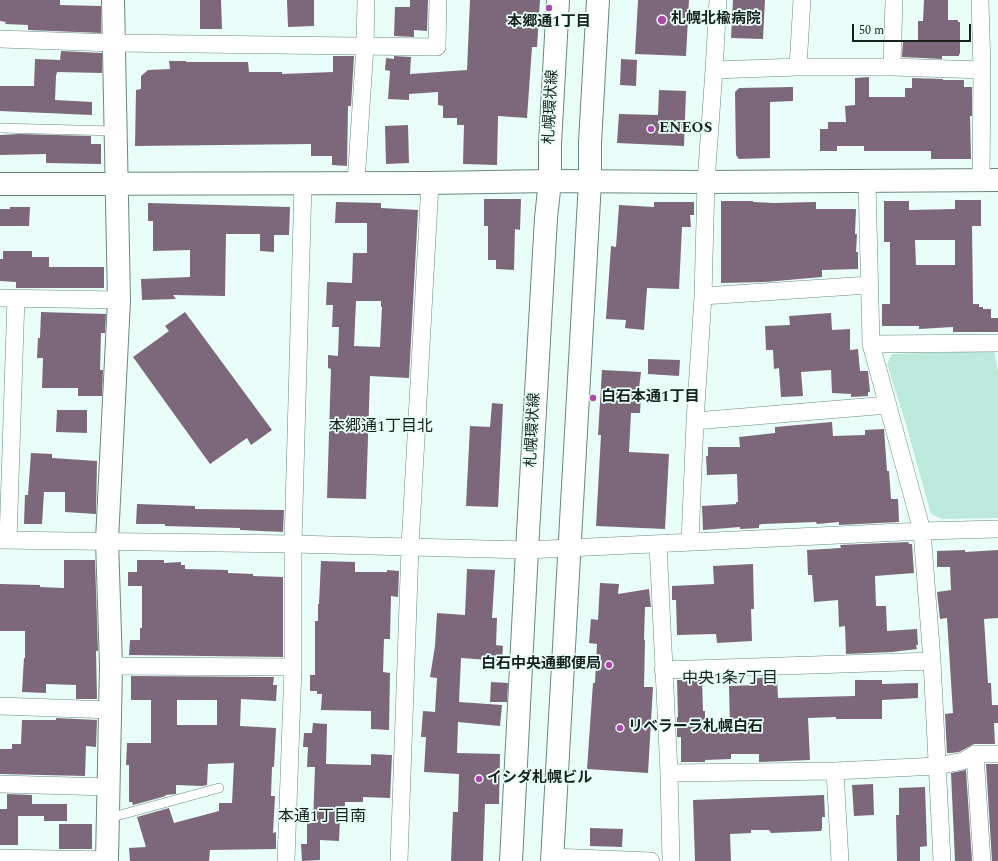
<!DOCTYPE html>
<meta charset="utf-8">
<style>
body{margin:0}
#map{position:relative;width:998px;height:861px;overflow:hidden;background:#e9fef8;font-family:Spectral,serif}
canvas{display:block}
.scale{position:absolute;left:852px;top:24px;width:119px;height:18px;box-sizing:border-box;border:2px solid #15221e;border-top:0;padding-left:5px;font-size:12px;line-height:14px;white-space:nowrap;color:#15221e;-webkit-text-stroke:3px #e9fef8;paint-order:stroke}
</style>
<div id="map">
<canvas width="998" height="861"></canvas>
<div class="scale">50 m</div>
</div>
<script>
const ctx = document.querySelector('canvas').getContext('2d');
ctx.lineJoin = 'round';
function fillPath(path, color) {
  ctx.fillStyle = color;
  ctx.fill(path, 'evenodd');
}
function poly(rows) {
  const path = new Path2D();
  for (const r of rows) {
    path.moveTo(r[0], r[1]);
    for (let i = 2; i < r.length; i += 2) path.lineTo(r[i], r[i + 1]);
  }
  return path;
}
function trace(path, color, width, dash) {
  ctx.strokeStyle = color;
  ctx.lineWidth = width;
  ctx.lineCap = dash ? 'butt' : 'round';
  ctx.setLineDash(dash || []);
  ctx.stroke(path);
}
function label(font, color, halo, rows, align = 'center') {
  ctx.font = font + ' Spectral,"Noto Sans JP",serif';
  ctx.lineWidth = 3.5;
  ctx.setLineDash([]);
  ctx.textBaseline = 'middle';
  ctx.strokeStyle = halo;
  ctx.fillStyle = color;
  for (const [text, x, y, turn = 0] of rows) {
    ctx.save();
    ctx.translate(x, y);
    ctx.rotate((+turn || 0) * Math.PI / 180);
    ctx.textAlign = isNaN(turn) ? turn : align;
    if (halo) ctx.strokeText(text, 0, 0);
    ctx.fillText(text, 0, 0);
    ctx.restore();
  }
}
const green = poly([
 [994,351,998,372,998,518,942,519,931,514,906,424,887,364,892,354]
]);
const building = poly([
 [0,0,60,0,60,5,101,6,101,33,28,30,28,25,5,24,6,22,0,21],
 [200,0,221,0,222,29,200,29],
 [287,0,314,0,314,26,288,27],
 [410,0,428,0,427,31,414,30,414,37,394,36,395,7,410,7],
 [470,0,540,0,537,47,532,47,527,118,498,116,497,165,463,164,464,125,457,125,457,118,443,118,443,106,438,105,438,92,409,94,409,100,388,99,390,71,385,70,386,58,394,59,394,56,411,57,410,74,467,70],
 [638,0,689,0,686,56,635,54],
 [733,0,765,0,763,39,731,38],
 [924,0,948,0,948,20,958,20,958,22,960,22,960,54,959,54,959,56,942,56,942,59,902,57,903,41,918,41,918,21,923,21],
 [61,51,102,53,102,73,57,72,56,76,55,100,92,102,92,115,0,111,0,86,34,86,35,59,60,60],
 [333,56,354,56,351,106,348,106,347,166,332,165,332,156,311,156,311,144,135,146,136,90,141,89,141,76,148,70,170,69,169,61,186,61,186,62,248,62,249,72,282,72,282,74,333,72],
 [621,59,637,60,636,86,620,85],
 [869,77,869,97,905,97,905,88,912,88,912,78,943,79,943,80,964,80,964,87,972,87,972,116,970,116,971,159,931,159,931,151,864,151,864,146,837,146,837,151,820,151,820,129,828,129,828,122,846,122,845,106,855,105,855,78],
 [793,87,793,101,770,102,770,158,739,159,736,155,735,92,739,88],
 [659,90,686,91,684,146,617,143,619,114,658,115],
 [408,125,409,163,386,164,385,126],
 [19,134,91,136,91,144,101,144,101,164,46,163,46,154,0,155,0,135],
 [484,199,521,199,520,230,515,229,514,270,496,269,496,260,488,260,488,226,484,226],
 [955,200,981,200,981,226,972,226,973,304,979,304,979,307,983,307,983,309,991,309,991,318,998,318,998,332,953,332,953,327,919,329,919,326,882,326,882,304,890,304,890,242,884,242,884,201,909,201,909,210,955,209],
 [915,240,955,240,955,265,916,265],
 [721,201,753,201,753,202,774,203,816,202,816,209,856,209,855,234,857,234,856,252,858,252,858,269,822,270,822,277,765,282,721,283],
 [336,202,381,203,381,208,418,210,409,378,370,376,366,499,327,498,331,369,328,368,328,355,338,356,339,327,332,327,333,305,326,305,327,282,352,283,353,253,367,253,367,223,335,223],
 [356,301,381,301,381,307,382,307,380,347,354,346],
 [654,202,694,202,694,215,690,215,691,227,682,227,679,289,647,288,644,330,625,328,626,320,606,319,611,246,616,247,619,205,654,207],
 [148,203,290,207,289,235,274,235,274,252,260,251,260,234,226,234,225,296,173,295,176,299,142,300,141,279,190,277,190,250,153,251,153,221,148,221],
 [10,207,30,207,29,226,0,226,0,209,10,209],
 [3,251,32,251,32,257,49,257,49,267,104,267,104,288,16,288,16,282,0,281,0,259,3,259],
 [41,312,106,314,105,333,101,333,100,370,103,370,102,396,78,396,78,388,42,388,43,358,37,358,38,338,40,338],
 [185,312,272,430,251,445,247,438,210,464,133,357,169,331,165,326],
 [831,313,832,330,850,329,850,350,858,349,860,371,868,371,870,392,868,392,868,396,851,397,851,394,832,393,831,370,801,372,803,396,781,397,779,368,774,369,773,350,766,350,765,326,790,325,789,316],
 [648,359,680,360,679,376,648,374],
 [602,370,641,372,638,397,641,397,640,413,631,413,629,452,669,454,665,529,596,526,601,435,598,435],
 [492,403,503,404,498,507,466,506,470,426,490,427],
 [57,410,87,410,87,433,56,432],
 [832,422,833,436,865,435,865,430,884,429,887,471,889,471,891,499,898,499,899,522,839,525,839,522,817,524,816,522,762,524,759,525,759,528,740,529,740,527,703,530,702,506,736,504,736,502,738,502,737,474,707,475,706,456,708,456,708,447,740,447,739,437,775,433,775,427],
 [31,453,52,454,52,458,97,461,96,514,65,512,65,492,44,492,42,524,24,524,25,495,28,495],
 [137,504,195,506,195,509,284,510,283,532,240,530,240,528,201,527,165,526,165,524,136,524],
 [908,542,909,544,912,544,914,573,875,576,876,606,886,606,887,631,917,629,918,645,916,645,917,649,892,652,846,654,845,626,839,627,838,600,814,602,812,575,808,575,807,550,841,548,840,545],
 [965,550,965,552,998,550,998,618,984,619,988,683,991,683,992,705,998,705,998,723,994,723,995,744,974,744,959,752,951,753,947,753,945,714,953,713,947,618,940,619,937,592,951,590,950,567,937,567,937,551],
 [64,560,95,560,98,651,96,651,97,699,76,699,76,685,46,684,46,693,22,692,24,658,25,658,25,631,0,631,0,584,40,585,40,587,64,588],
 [137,560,164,560,164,563,181,562,181,565,185,565,185,569,228,570,228,573,253,574,253,576,283,577,283,657,129,655,130,640,140,640,140,628,142,628,142,586,128,586,128,572,137,572],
 [321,561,355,562,355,572,387,572,387,570,399,571,398,597,391,596,390,639,384,639,383,672,390,673,389,730,371,729,371,711,321,710,322,694,317,694,317,691,310,691,310,675,315,675,315,621,318,621,318,604,319,604],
 [753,564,754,609,751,609,752,641,717,643,716,634,677,635,676,600,672,600,672,586,714,584,713,566],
 [467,569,495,570,492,618,497,618,496,645,503,646,502,661,461,658,459,702,502,705,500,726,458,722,457,753,500,754,499,804,485,804,483,861,451,861,453,812,458,812,459,774,424,772,426,737,421,737,423,711,435,712,437,678,430,677,435,646,437,613,465,615],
 [600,583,619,584,618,594,649,589,651,607,645,607,644,640,645,640,644,687,653,687,648,773,587,769,593,683,595,683,597,644,589,643,591,619,598,620],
 [131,676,274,677,273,685,277,685,276,701,241,699,240,726,276,728,274,767,272,767,271,796,275,796,273,833,276,832,276,849,210,850,209,861,130,861,129,848,146,847,137,817,169,808,174,823,219,811,219,803,232,803,234,763,208,764,207,785,202,786,176,785,176,794,165,795,166,796,133,805,132,802,129,802,129,765,126,765,127,743,151,743,151,700,131,700],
 [177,700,217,700,217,725,177,725],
 [777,677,778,698,855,696,855,680,882,680,882,684,918,683,918,698,882,700,882,719,836,719,836,717,808,718,810,760,759,762,759,754,731,754,731,759,705,760,705,762,681,762,681,737,677,737,677,717,678,717,677,680,702,680,703,711,705,711,705,727,730,726,729,686,757,685,757,678],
 [491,682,508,683,507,702,490,702],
 [56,718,97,720,96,747,86,746,85,776,0,774,0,749,12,749,12,744,21,744,22,720,56,720],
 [313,723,327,724,326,764,371,765,371,754,392,755,390,798,363,797,363,802,345,802,344,820,340,819,339,841,320,840,320,860,302,861,301,844,307,844,307,823,313,823,315,767,307,767,308,747,303,747,304,733,312,733],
 [986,764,998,764,998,861,992,861],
 [966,770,972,861,955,861,951,773],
 [873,784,874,815,854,816,852,785],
 [925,787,927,846,920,847,920,861,897,861,896,815,899,815,899,788],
 [7,794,32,795,32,804,67,804,67,821,44,821,44,816,18,816,18,845,0,845,0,809,7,809],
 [824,795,825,817,822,817,822,829,821,831,771,833,769,830,751,830,751,833,730,834,731,861,695,861,693,800],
 [59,824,92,824,92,849,59,849],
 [590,828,623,829,622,847,590,846]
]);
const service = poly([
 [0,128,115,131],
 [109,818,219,788]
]);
const minor = poly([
 [980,0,982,70,981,180],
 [0,39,114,43,437,47,438,0],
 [798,67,802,0],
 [892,67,894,0],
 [714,70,798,67,892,67,982,70],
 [867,181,871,344,922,531,932,661,942,861],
 [356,183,365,46,366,0],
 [703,296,869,285],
 [0,298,119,300],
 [871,344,998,343],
 [695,421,888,405],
 [0,540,293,544,527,550,922,531,998,529],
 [8,540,16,298],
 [690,542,695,421,703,296,706,182,714,70,718,0],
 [658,544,669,773,671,861],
 [111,666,293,667],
 [663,670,932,661],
 [0,706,111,710],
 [975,754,982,861],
 [835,771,840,861],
 [669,773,835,771,937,766,963,761,975,754,998,754],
 [0,784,109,787],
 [552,857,651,861],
 [0,858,108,860],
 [286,861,293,667,293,544,303,184],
 [399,861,410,547,430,183]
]);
const tertiary = poly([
 [0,184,430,183,550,181,706,182,998,180],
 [107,861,111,666,107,540,119,300,113,0]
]);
const primary = poly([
 [511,861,527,550,546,218,550,181,550,144,558,0],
 [552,861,590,182,590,143,598,0]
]);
const markers = [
 [549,8,4,"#b048ab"],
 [662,20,5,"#b048ab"],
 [651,129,4,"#b048ab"],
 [593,398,4,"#b048ab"],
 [609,665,4,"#b048ab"],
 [620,728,4,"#b048ab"],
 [479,779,4,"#b048ab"]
];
const poiNames = [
 ["札幌北楡病院",671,20],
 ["本郷通1丁目",549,23,"center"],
 ["ENEOS",659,129],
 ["白石本通1丁目",601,398],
 ["白石中央通郵便局",601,665,"right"],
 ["リベラーラ札幌白石",628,728],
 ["イシダ札幌ビル",487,779]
];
const streetNames = [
 ["札幌環状線",552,107,-87],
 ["札幌環状線",534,430,-87]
];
const neighbourhoodNames = [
 ["本郷通1丁目北",381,428],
 ["中央1条7丁目",730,680],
 ["本通1丁目南",322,818]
];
fillPath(green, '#bce9db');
fillPath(building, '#7d677b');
trace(service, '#68897f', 10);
trace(minor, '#68897f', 18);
trace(tertiary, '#68897f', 24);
trace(primary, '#68897f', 24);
trace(service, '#fff', 9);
trace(minor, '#fff', 17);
trace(tertiary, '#fff', 22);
trace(primary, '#fff', 22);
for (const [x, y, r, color] of markers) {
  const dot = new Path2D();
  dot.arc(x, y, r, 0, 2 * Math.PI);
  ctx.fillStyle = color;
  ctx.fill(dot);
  trace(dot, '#e9fef8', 1.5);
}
label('bold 15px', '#15221e', '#e9fef8', poiNames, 'left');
label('15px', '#15221e', '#e9fef8', streetNames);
label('16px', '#15221e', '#e9fef8', neighbourhoodNames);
</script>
